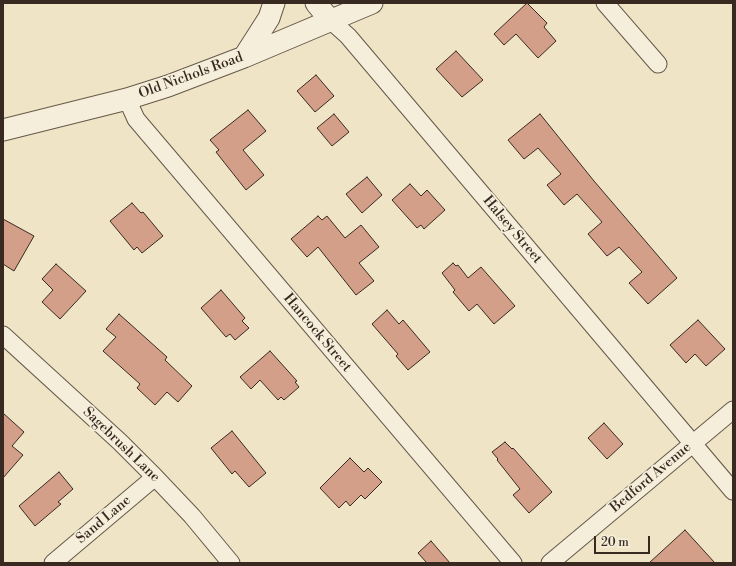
<!DOCTYPE html>
<style>
body{margin:0}
#map{position:relative;width:736px;height:566px;overflow:hidden;background:#efe5c6;font-family:"Libre Bodoni",serif}
canvas{display:block}
.frame{position:absolute;inset:0;border:4px solid #382921;pointer-events:none}
.scale{position:absolute;left:594px;top:536px;width:56px;height:18px;box-sizing:border-box;border:2px solid #382921;border-top:0;padding-left:5px;font-size:12px;line-height:14px;white-space:nowrap;color:#382921;-webkit-text-stroke:3px #f5eeda;paint-order:stroke}
</style>
<div id="map">
<canvas width="736" height="566"></canvas>
<div class="frame"></div>
<div class="scale">20 m</div>
</div>
<script>
const ctx = document.querySelector('canvas').getContext('2d');
ctx.lineJoin = 'round';
function fillPath(path, color) {
  ctx.fillStyle = color;
  ctx.fill(path, 'evenodd');
}
function poly(rows) {
  const path = new Path2D();
  for (const r of rows) {
    path.moveTo(r[0], r[1]);
    for (let i = 2; i < r.length; i += 2) path.lineTo(r[i], r[i + 1]);
  }
  return path;
}
function trace(path, color, width, dash) {
  ctx.strokeStyle = color;
  ctx.lineWidth = width;
  ctx.lineCap = dash ? 'butt' : 'round';
  ctx.setLineDash(dash || []);
  ctx.stroke(path);
}
function label(font, color, halo, rows, align = 'center') {
  ctx.font = font + ' "Libre Bodoni",serif';
  ctx.lineWidth = 3.5;
  ctx.setLineDash([]);
  ctx.textBaseline = 'middle';
  ctx.strokeStyle = halo;
  ctx.fillStyle = color;
  for (const [text, x, y, turn = 0] of rows) {
    ctx.save();
    ctx.translate(x, y);
    ctx.rotate((+turn || 0) * Math.PI / 180);
    ctx.textAlign = isNaN(turn) ? turn : align;
    if (halo) ctx.strokeText(text, 0, 0);
    ctx.fillText(text, 0, 0);
    ctx.restore();
  }
}
const building = poly([
 [527,3,547,23,544,27,556,41,538,58,516,34,504,45,494,34,527,3],
 [456,51,483,80,462,97,436,69,456,51],
 [316,75,334,96,315,112,297,91,316,75],
 [248,110,266,131,243,150,264,175,246,190,216,152,219,150,210,140,248,110],
 [334,114,349,132,332,146,317,128,334,114],
 [540,114,594,181,677,278,648,304,629,283,642,272,619,247,607,256,588,234,602,222,577,194,564,205,547,185,561,174,538,148,524,159,508,140,540,114],
 [367,177,382,195,362,213,346,194,367,177],
 [410,184,421,196,427,190,445,210,424,229,421,225,417,228,392,200,410,184],
 [132,203,141,213,143,212,163,236,142,253,137,247,134,250,110,221,132,203],
 [318,216,322,220,327,216,345,238,361,225,379,247,359,263,374,281,356,295,318,247,307,257,291,239,318,216],
 [3,219,34,236,14,271,3,264,3,219],
 [453,263,456,266,458,265,468,278,481,267,515,306,494,324,477,304,469,311,453,292,455,290,442,273,453,263],
 [56,264,86,291,60,319,42,302,53,290,42,279,56,264],
 [221,290,245,318,242,321,249,328,235,340,230,334,226,337,201,308,221,290],
 [387,310,399,324,403,320,430,352,408,370,396,356,398,354,372,324,387,310],
 [119,314,167,357,165,360,192,386,178,402,167,392,155,405,137,388,140,384,103,351,116,337,106,329,119,314],
 [698,320,725,349,706,366,695,354,686,363,670,345,698,320],
 [270,351,297,381,295,382,299,387,284,400,281,397,278,400,260,380,251,389,240,377,270,351],
 [3,413,24,432,12,446,23,455,3,478,3,413],
 [604,423,623,444,607,459,588,438,604,423],
 [232,431,266,473,249,487,235,471,232,474,211,448,232,431],
 [505,442,512,449,513,448,552,492,529,513,513,495,520,489,497,460,498,459,492,452,505,442],
 [350,458,364,472,368,468,382,482,365,499,361,495,350,506,346,501,339,508,320,488,350,458],
 [59,472,73,489,58,502,61,504,35,526,19,506,59,472],
 [685,530,715,563,649,563,685,530],
 [431,541,450,563,427,563,418,553,431,541]
]);
const minor = poly([
 [605,3,658,64],
 [330,20,348,36,733,491],
 [127,99,136,119,513,563],
 [3,335,120,442,155,477,192,516,231,563],
 [53,563,155,477],
 [550,563,733,410]
]);
const tertiary = poly([
 [316,3,330,20],
 [244,57,269,18,274,3],
 [3,130,127,99,168,86,244,57,372,3]
]);
const streetNames = [
 ["Old Nichols Road",191,76,-20],
 ["Halsey Street",512,230,50],
 ["Hancock Street",317,333,50],
 ["Sagebrush Lane",121,445,44],
 ["Bedford Avenue",651,478,-40],
 ["Sand Lane",104,520,-40]
];
fillPath(building, '#d49f89');
trace(building, '#382921', 1);
trace(minor, '#66584a', 19);
trace(tertiary, '#66584a', 23);
trace(minor, '#f5eeda', 17);
trace(tertiary, '#f5eeda', 21);
label('14px', '#382921', '#f5eeda', streetNames);
</script>
